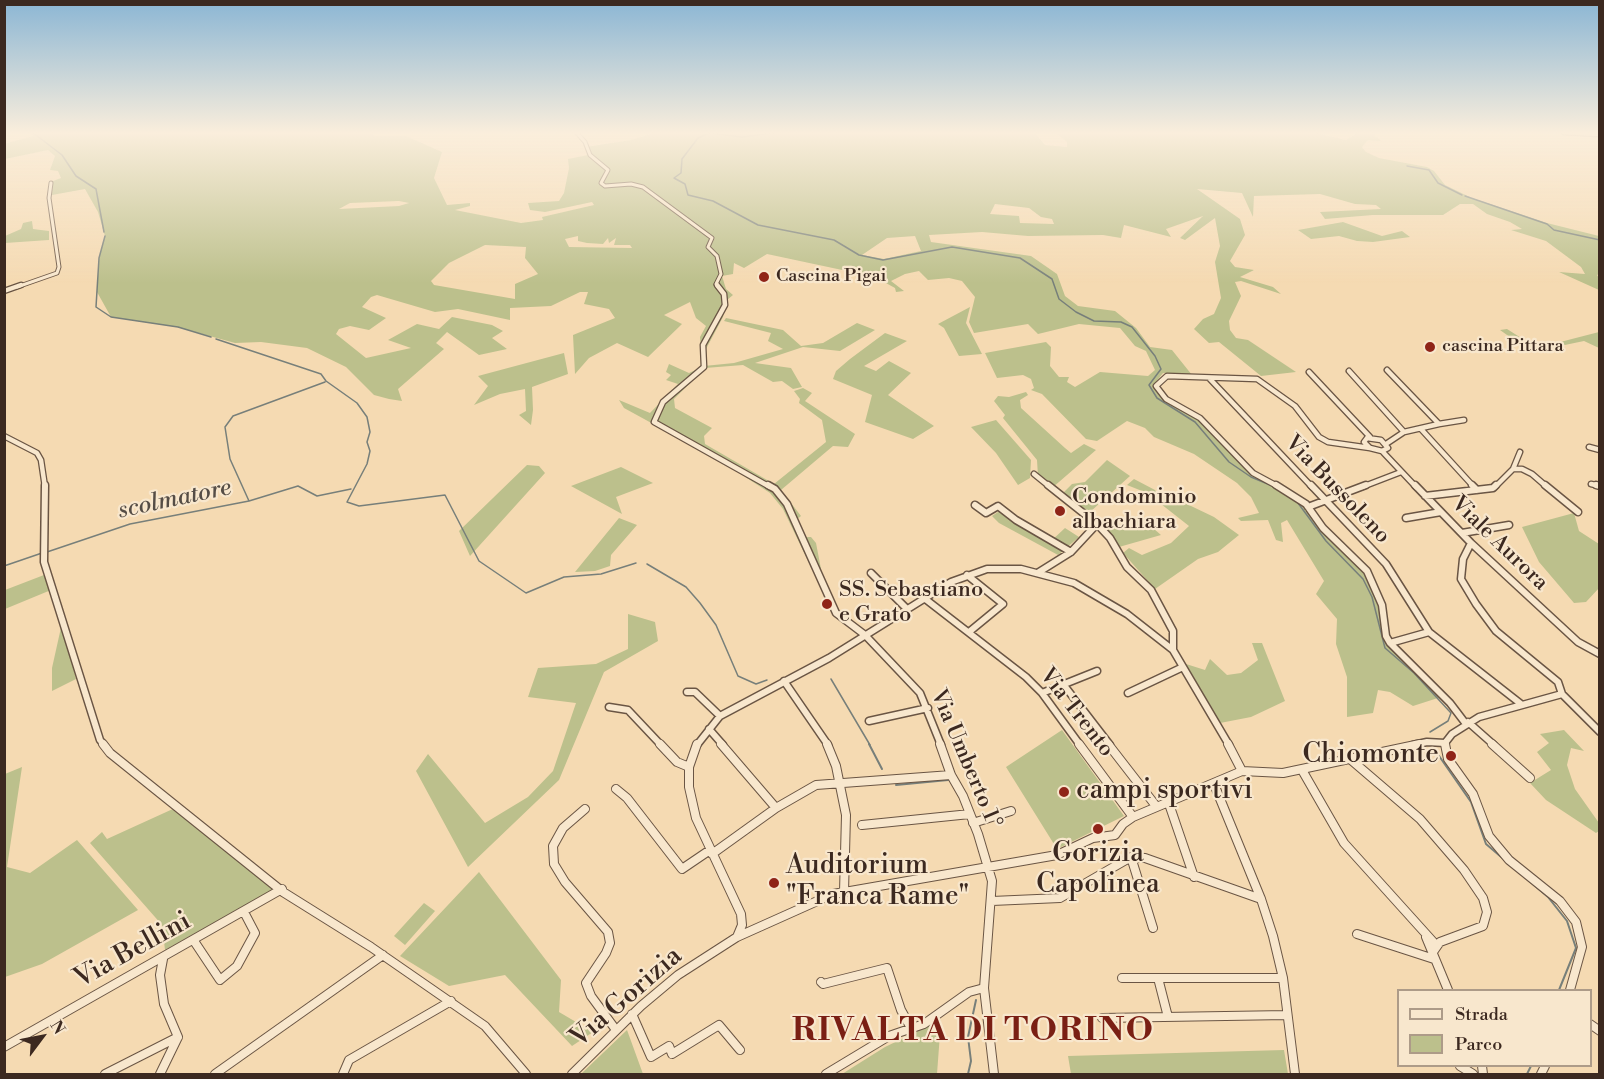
<!DOCTYPE html>
<meta charset="utf-8">
<style>
body{margin:0}
#map{position:relative;width:1604px;height:1079px;overflow:hidden;background:#f5dab2;font-family:"Libre Bodoni",serif}
canvas{display:block}
.frame{position:absolute;inset:0;border:6px solid #3c2920;pointer-events:none}
.legend{position:absolute;left:1397px;top:989px;width:195px;height:78px;box-sizing:border-box;background:#f8e7cd;border:2px solid #ad9b88;margin:0;padding:8px 10px;list-style:none;font-size:18px;color:#3c2920}
.legend li{display:flex;align-items:center;gap:12px;height:30px}
.legend b{width:30px;border:2px solid #ad9b88}
.north{position:absolute;left:12px;top:1007px;width:60px;height:60px;-webkit-text-stroke:4px #f8e7cd;paint-order:stroke;rotate:58deg;font-size:16px;font-weight:700;line-height:24px;text-align:center;color:#3c2920}
.north::after{content:'';display:block;margin:auto;width:21px;height:27px;background:#3c2920;clip-path:polygon(50% 0,100% 100%,50% 72%,0 100%)}
</style>
<div id="map">
<canvas width="1604" height="1079"></canvas>
<div class="frame"></div>
<ul class="legend">
<li><b style="height:8px;background:#f8e7cd"></b>Strada</li>
<li><b style="height:16px;background:#bcc08c"></b>Parco</li>
</ul>
<div class="north">N</div>
</div>
<script>
const ctx = document.querySelector('canvas').getContext('2d');
ctx.lineJoin = 'round';
function fillPath(path, color) {
  ctx.fillStyle = color;
  ctx.fill(path, 'evenodd');
}
function poly(rows) {
  const path = new Path2D();
  for (const r of rows) {
    path.moveTo(r[0], r[1]);
    for (let i = 2; i < r.length; i += 2) path.lineTo(r[i], r[i + 1]);
  }
  return path;
}
function trace(path, color, width, dash) {
  ctx.strokeStyle = color;
  ctx.lineWidth = width;
  ctx.lineCap = dash ? 'butt' : 'round';
  ctx.setLineDash(dash || []);
  ctx.stroke(path);
}
function label(font, color, halo, rows, align = 'center') {
  ctx.font = font + ' "Libre Bodoni",serif';
  ctx.lineWidth = 4.5;
  ctx.setLineDash([]);
  ctx.textBaseline = 'middle';
  ctx.strokeStyle = halo;
  ctx.fillStyle = color;
  for (const [text, x, y, turn = 0] of rows) {
    ctx.save();
    ctx.translate(x, y);
    ctx.rotate((+turn || 0) * Math.PI / 180);
    ctx.textAlign = isNaN(turn) ? turn : align;
    if (halo) ctx.strokeText(text, 0, 0);
    ctx.fillText(text, 0, 0);
    ctx.restore();
  }
}
const green = poly([
 [29,132,372,132,374,136,406,136,442,152,434,178,447,205,470,203,470,206,455,210,521,223,543,220,542,217,594,205,592,202,545,212,530,210,528,203,559,201,564,193,569,168,568,159,588,155,586,147,631,140,657,132,1034,132,1045,145,1067,147,1067,142,1055,132,1312,132,1346,140,1359,132,1371,132,1381,141,1368,140,1362,147,1366,152,1379,158,1427,167,1434,171,1445,185,1472,198,1547,223,1599,236,1599,274,1597,275,1599,278,1599,290,1559,272,1585,274,1581,267,1546,241,1511,230,1522,229,1510,222,1487,214,1473,204,1460,204,1443,215,1373,215,1325,219,1320,212,1381,209,1376,205,1355,204,1320,194,1254,196,1253,217,1242,193,1197,189,1240,219,1245,235,1230,261,1235,267,1254,270,1240,277,1273,287,1281,294,1241,281,1235,282,1241,296,1229,321,1230,330,1236,338,1248,340,1296,372,1261,376,1219,342,1209,343,1194,329,1203,319,1214,314,1221,298,1215,262,1220,246,1215,218,1185,240,1180,238,1203,216,1166,229,1171,237,1124,225,1121,238,1103,235,1028,236,982,232,929,235,931,242,1031,256,1057,274,1065,296,1078,306,1115,311,1136,328,1150,347,1172,350,1192,375,1163,373,1153,386,1166,398,1205,420,1261,477,1296,495,1324,528,1371,575,1385,605,1390,640,1385,638,1396,654,1441,697,1413,706,1390,692,1378,690,1373,713,1347,717,1347,677,1336,644,1337,619,1316,594,1324,581,1287,520,1281,523,1283,542,1276,540,1268,520,1241,521,1238,518,1259,513,1251,497,1237,483,1194,454,1154,437,1145,428,1127,421,1097,441,1086,439,1042,394,1031,390,1034,388,1031,379,1023,375,997,378,985,353,1046,342,1051,347,1050,366,1059,377,1069,377,1067,382,1075,387,1100,372,1148,376,1155,370,1146,351,1135,346,1120,328,1079,324,1038,334,1028,324,974,333,969,322,975,297,962,281,949,278,928,280,919,271,905,274,891,281,904,291,896,292,895,288,875,277,767,254,744,268,734,263,733,274,722,276,726,289,733,295,727,300,723,317,706,349,707,363,702,364,700,337,706,326,696,318,690,302,664,315,682,324,648,357,617,343,589,358,575,374,573,335,615,318,609,309,584,304,588,292,580,292,551,306,510,308,510,320,458,309,435,312,377,295,371,297,362,307,386,318,369,330,350,326,339,329,336,334,366,358,411,348,388,340,417,324,439,329,452,317,492,325,503,331,492,338,507,349,479,355,447,332,436,343,444,349,398,389,402,401,389,399,374,395,346,367,307,348,261,342,235,343,177,327,111,317,97,292,99,258,105,236,98,212,85,189,52,195,53,181,61,178,58,171,50,170,55,156,48,150,5,159,4,144,33,136],
 [399,201,409,203,399,206,339,209,350,203],
 [995,204,1029,208,1041,217,1052,219,1054,224,1020,223,1019,216,990,214],
 [578,236,578,241,587,243,603,244,608,238,609,243,616,238,614,245,630,245,632,248,569,247,565,239],
 [915,236,921,251,884,259,862,255,887,238],
 [485,245,526,247,525,258,538,274,515,284,515,299,434,285,431,281,449,263],
 [32,221,33,229,49,231,49,240,5,243,5,236,21,229,23,223],
 [1343,222,1382,236,1402,231,1410,237,1373,242,1357,241,1339,236,1311,239,1298,230],
 [970,307,966,323,982,354,959,356,944,328,938,324],
 [726,318,783,330,801,346,823,343,857,323,875,330,840,351,803,347,755,363,791,368,802,387,793,389,782,381,773,382,743,365,705,368,674,399,675,408,712,428,704,436,705,444,774,484,826,442,822,420,799,403,800,399,794,391,803,388,812,393,805,401,855,434,848,447,833,446,781,490,801,516,795,521,805,537,811,537,816,543,821,569,810,565,783,509,770,493,719,460,624,408,619,400,650,413,678,384,666,380,671,375,666,372,669,364,689,373,704,366,734,363,783,349,768,341,771,333,724,321],
 [1507,329,1537,348,1599,332,1599,348,1584,341,1531,352,1500,330],
 [885,333,907,341,864,366,876,371,889,361,911,373,888,395,934,426,913,439,865,422,872,395,833,379,836,371,850,359],
 [564,353,568,374,532,387,533,410,531,425,519,415,526,411,525,389,500,394,474,405,488,386,478,376],
 [1026,392,1028,395,1020,400,1021,408,1065,448,1071,453,1084,444,1096,450,1052,488,1038,476,1037,460,1003,418,1005,415,994,401,998,396,1009,397],
 [996,420,1031,460,1030,478,1018,485,996,453,971,427],
 [1107,460,1130,476,1090,512,1062,494,1072,484,1085,482],
 [527,465,539,466,545,473,470,556,459,531],
 [621,467,653,483,616,497,622,514,571,486],
 [1134,479,1155,490,1158,494,1166,494,1214,517,1239,535,1218,552,1198,559,1155,589,1123,553,1129,548,1142,555,1171,543,1189,526,1147,493,1127,485],
 [1001,510,1050,542,1065,528,1079,537,1058,555,999,523,992,516],
 [1574,513,1579,531,1599,544,1600,587,1586,602,1574,603,1539,562,1522,527],
 [619,518,637,525,611,555,610,566,595,571,575,572],
 [1132,519,1146,522,1161,535,1119,547,1102,523,1110,528,1125,526],
 [44,575,51,590,5,609,5,590],
 [628,614,655,622,658,641,604,672,559,780,468,867,416,771,428,754,485,823,528,797,553,771,576,703,528,697,538,668,596,664,628,649],
 [62,623,76,679,52,691,52,668],
 [1252,643,1262,643,1285,701,1251,717,1220,723,1186,664,1205,670,1210,659,1227,675,1241,673,1258,660],
 [1062,730,1124,816,1057,849,1006,767],
 [1564,730,1584,751,1571,748,1567,765,1575,789,1599,823,1599,831,1596,833,1546,800,1530,783,1551,770,1537,752,1549,743,1540,734],
 [22,767,7,867,30,873,77,840,138,910,42,964,5,977,5,774],
 [175,808,275,889,165,950,162,925,90,843,102,832,107,839],
 [479,872,561,980,559,1012,593,1032,572,1046,505,975,449,986,400,956],
 [424,903,435,911,405,945,394,936],
 [941,1020,937,1074,842,1074,885,1047],
 [627,1030,643,1074,581,1074],
 [1284,1050,1288,1074,1071,1074,1068,1056]
]);
const streamFar1 = poly([
 [32,132,62,155,76,176,96,189,104,232],
 [780,132,742,137,709,133,698,138,682,159,681,173,674,178,685,184,688,195,713,201,758,225,834,240,859,255,883,260,952,247,1020,258,1052,279,1059,299,1076,312,1094,321,1121,322,1132,327,1155,356,1161,369,1149,385,1157,398,1195,422,1229,462,1251,477,1275,487],
 [1407,166,1429,170,1438,183,1462,195],
 [1465,196,1547,224,1554,230,1600,240],
 [105,236,99,258,96,307,111,317,178,327,211,337],
 [216,339,321,374,326,381,357,403,367,417,370,432,367,442,370,451,367,464,347,502,359,506,445,495,479,561,526,593,564,577,601,574,636,563],
 [249,501,230,459,225,427,233,416,325,382],
 [1298,503,1326,541,1363,579,1372,597,1385,648,1414,673,1451,713,1448,721,1430,732],
 [47,552,130,524,249,501,298,486,317,496,351,489],
 [647,564,686,587,700,603,716,625,738,676,756,684,767,680],
 [4,566,42,553],
 [831,679,870,745]
]);
const stream = poly([
 [869,744,882,769],
 [1437,753,1471,802,1486,844,1548,897,1567,921,1576,948,1559,990],
 [896,785,948,780],
 [968,1074,971,1061,968,1037,976,1000],
 [1527,1074,1531,1066]
]);
const minorFar3 = poly([
 [576,132,585,142,590,155,608,170,601,183,605,186,631,184,643,187,712,238,708,247,717,256,721,274,716,284,718,287],
 [17,287,57,273,59,267,49,198,51,183]
]);
const minorFar2 = poly([
 [717,285,724,294,725,305,703,345,704,367,663,402,654,422,770,487],
 [4,291,21,285],
 [1349,371,1404,432],
 [1309,372,1370,437],
 [1210,379,1312,487],
 [1439,424,1464,420],
 [1421,429,1474,487],
 [4,436,37,453,41,460,45,487],
 [1367,438,1381,440,1388,448,1382,451,1370,448,1364,442,1367,438],
 [1386,444,1404,432,1439,424,1387,370],
 [1589,447,1600,450],
 [1382,451,1416,487],
 [1513,469,1520,452],
 [1034,474,1050,487],
 [1591,484,1600,486],
 [1279,487,1253,473,1200,418,1166,399,1156,386,1167,376,1257,379,1295,406,1319,437,1328,442,1370,448],
 [1362,487,1401,472],
 [1495,487,1513,469,1522,469,1532,474,1547,487]
]);
const minorFar1 = poly([
 [45,485,44,562,100,740,104,745],
 [768,485,775,489,787,504,836,613,865,635,920,693,941,745],
 [1048,485,1097,524,1110,538,1127,567,1151,590,1173,631,1173,650,1229,745],
 [1276,485,1306,504,1323,528,1367,571,1382,605,1386,636,1390,643,1450,703,1466,724],
 [1311,485,1386,564,1429,632,1521,704],
 [1415,485,1471,543,1578,642,1600,654],
 [1472,485,1477,490],
 [1545,485,1578,512],
 [1596,485,1600,486],
 [1425,496,1493,488,1496,485],
 [975,505,986,513,998,506,1016,520,1071,552],
 [1308,507,1366,485],
 [1406,518,1441,512],
 [1462,533,1509,525],
 [1471,543,1463,559,1461,579,1476,604,1496,631,1558,682,1562,694,1600,732],
 [1039,572,1071,552,1097,524],
 [871,573,907,609],
 [967,575,1003,604,969,632],
 [924,598,1026,677,1042,693,1080,745],
 [1390,643,1429,632],
 [784,681,828,745],
 [1063,684,1110,745],
 [687,692,695,692,720,716],
 [1042,693,1097,671],
 [1128,693,1183,667],
 [609,707,628,710,661,745],
 [869,721,928,708],
 [1468,722,1494,745],
 [709,729,723,745],
 [1445,743,1452,734,1479,717,1562,694],
 [697,745,720,716,829,658,951,582,987,569,1021,569,1074,583,1127,614,1173,650],
 [1413,745,1427,742,1445,743]
]);
const minor = poly([
 [103,744,110,753,283,892,371,947,485,1026,526,1074],
 [660,744,677,762,689,767],
 [697,744,689,767,689,787,696,818,741,914,742,925,737,937],
 [721,744,776,808],
 [827,744,836,766,846,815,844,892],
 [940,744,951,775,963,796,978,834,992,881,984,988,994,1074],
 [1079,744,1133,817],
 [1108,744,1156,806],
 [1228,744,1242,771],
 [1445,744,1448,759,1473,794,1489,836,1509,860,1560,901,1576,922,1582,947,1570,990],
 [1492,744,1530,778],
 [1350,759,1420,819,1464,870,1483,898,1487,912,1483,926,1440,942,1433,952],
 [1302,770,1344,843,1436,945],
 [1242,771,1283,773,1420,744],
 [1214,784,1261,899,1273,936,1283,978,1295,1074],
 [616,789,627,798,682,869,710,850],
 [1168,801,1194,877],
 [585,809,563,828,553,846,554,864,565,882,608,932,610,943,606,953,586,983,591,996,616,1030],
 [973,823,1011,811],
 [862,825,970,814],
 [712,854,776,808,816,785,951,775],
 [1131,857,1153,928],
 [992,901,1060,898,1131,857,1145,858,1261,899],
 [1357,934,1434,959],
 [1426,937,1448,990],
 [194,941,220,980,237,966,255,933,244,912],
 [1122,978,1283,978],
 [1158,978,1168,1017],
 [821,982,823,984,887,968,901,1010,911,1028],
 [632,1014,651,1057,669,1046,672,1054,719,1025,740,1050],
 [1102,1018,1287,1015],
 [1590,1024,1600,1031],
 [4,1047,282,889],
 [1460,1066,1473,1074],
 [1482,1066,1483,1074],
 [105,1074,178,1037],
 [160,1074,178,1037,164,1004,160,975,163,959],
 [215,1074,383,955],
 [343,1074,349,1060,451,1001],
 [572,1074,641,1006,678,975,737,937,833,894,1057,855,1093,838,1115,835,1123,824,1133,817,1242,771],
 [826,1074,889,1036,924,1024,969,992,984,988],
 [1541,1074,1545,1066]
]);
const tertiary = poly([
 [1564,132,1600,134]
]);
const markers = [
 [764,277,6,"#8f2418"],
 [1430,347,6,"#8f2418"],
 [1060,511,6,"#8f2418"],
 [827,604,6,"#8f2418"],
 [1451,756,6,"#8f2418"],
 [1064,792,6,"#8f2418"],
 [1098,829,6,"#8f2418"],
 [774,883,6,"#8f2418"]
];
const farPoinames = [
 ["Cascina Pigai",776,277],
 ["cascina Pittara",1442,347]
];
const streetNames = [
 ["Via Bussoleno",1337,490,46],
 ["Viale Aurora",1499,544,44],
 ["Via Trento",1076,713,52],
 ["Via Umberto 1°",965,759,67]
];
const poiNames = [
 ["Condominio",1072,498],
 ["albachiara",1072,523],
 ["SS. Sebastiano",839,591],
 ["e Grato",839,616]
];
const waterNames = [
 ["scolmatore",175,500,-12]
];
const nearPoinames = [
 ["Chiomonte",1439,756,"right"],
 ["campi sportivi",1076,792],
 ["Gorizia",1098,855,"center"],
 ["Capolinea",1098,886,"center"],
 ["Auditorium",786,867],
 ["\"Franca Rame\"",786,898]
];
const nearStreetnames = [
 ["Via Bellini",133,951,-29],
 ["Via Gorizia",627,998,-41]
];
const nearDistrictnames = [
 ["RIVALTA DI TORINO",973,1032]
];
fillPath(green, '#bcc08c');
trace(streamFar1, '#777f7a', 1.5);
trace(stream, '#777f7a', 2);
trace(minorFar3, '#6a5544', 5);
trace(minorFar2, '#6a5544', 7);
trace(minorFar1, '#6a5544', 9);
trace(minor, '#6a5544', 10);
trace(tertiary, '#6a5544', 7);
trace(minorFar3, '#f8e7cd', 3);
trace(minorFar2, '#f8e7cd', 4.5);
trace(minorFar1, '#f8e7cd', 6);
trace(minor, '#f8e7cd', 8);
trace(tertiary, '#f8e7cd', 4.5);
const sky = ctx.createLinearGradient(0, 0, 0, 283);
sky.addColorStop(0, '#8bb6d4');
sky.addColorStop(0.47, '#faeedc');
sky.addColorStop(1, '#faeedc00');
ctx.fillStyle = sky;
ctx.fillRect(0, 0, 1604, 283);
for (const [x, y, r, color] of markers) {
  const dot = new Path2D();
  dot.arc(x, y, r, 0, 2 * Math.PI);
  ctx.fillStyle = color;
  ctx.fill(dot);
  trace(dot, '#f8e7cd', 2);
}
label('18px', '#3c2920', '#f8e7cd', farPoinames, 'left');
label('22px', '#3c2920', '#f8e7cd', streetNames);
label('22px', '#3c2920', '#f8e7cd', poiNames, 'left');
label('italic 24px', '#554d46', '#f8e7cd', waterNames);
label('27px', '#3c2920', '#f8e7cd', nearPoinames, 'left');
label('27px', '#3c2920', '#f8e7cd', nearStreetnames);
ctx.letterSpacing = '1.5px';
label('bold 33px', '#7a1f14', '#f8e7cd', nearDistrictnames);
ctx.letterSpacing = '0px';
</script>
